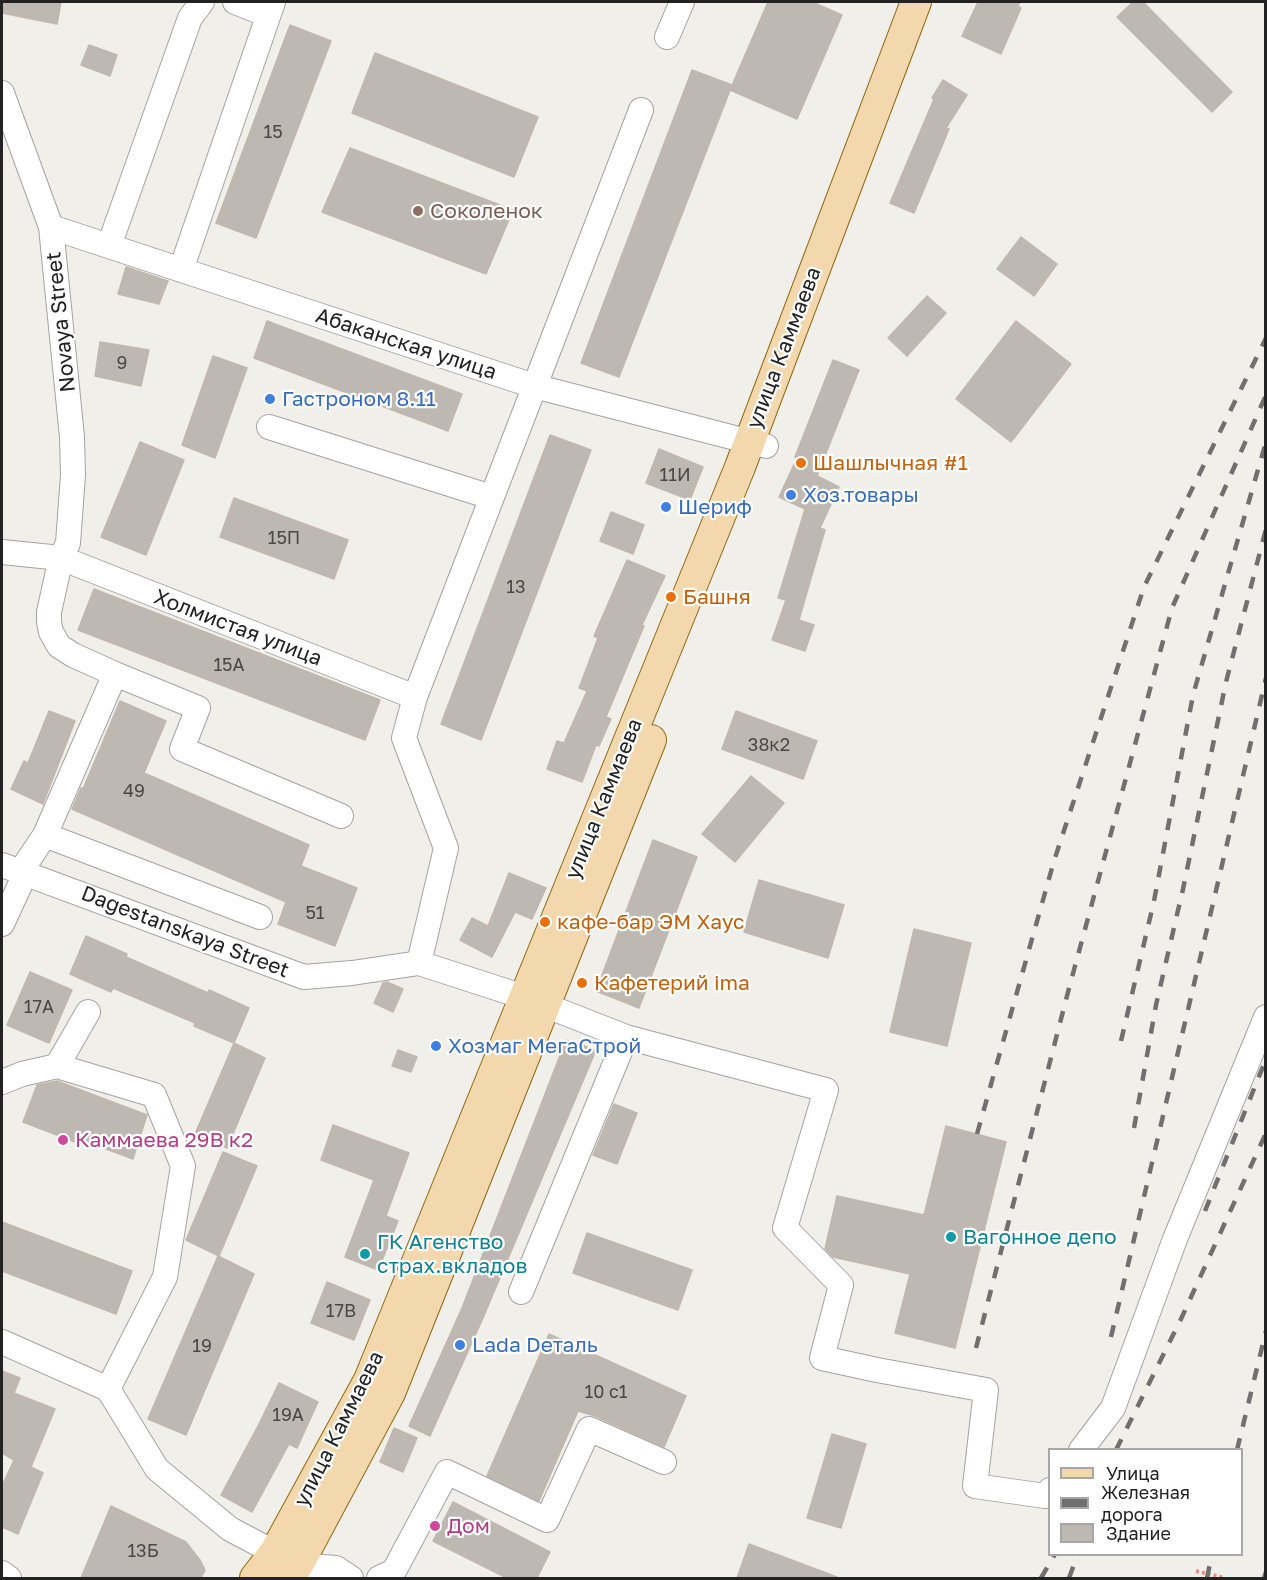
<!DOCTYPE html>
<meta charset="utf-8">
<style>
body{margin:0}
#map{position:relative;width:1267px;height:1580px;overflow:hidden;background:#f1efea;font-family:"Golos Text",sans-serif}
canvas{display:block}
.frame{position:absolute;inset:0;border:3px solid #222;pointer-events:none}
.legend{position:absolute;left:1048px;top:1448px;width:195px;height:108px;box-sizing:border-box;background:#fff;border:2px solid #a7a7a7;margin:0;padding:8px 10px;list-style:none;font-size:18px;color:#222}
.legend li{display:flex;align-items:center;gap:12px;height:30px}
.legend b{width:30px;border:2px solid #a7a7a7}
</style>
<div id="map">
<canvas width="1267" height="1580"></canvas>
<div class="frame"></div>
<ul class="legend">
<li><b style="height:8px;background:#f3d7ad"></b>Улица</li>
<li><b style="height:8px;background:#707070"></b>Железная дорога</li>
<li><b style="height:16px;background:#beb8b3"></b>Здание</li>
</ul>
</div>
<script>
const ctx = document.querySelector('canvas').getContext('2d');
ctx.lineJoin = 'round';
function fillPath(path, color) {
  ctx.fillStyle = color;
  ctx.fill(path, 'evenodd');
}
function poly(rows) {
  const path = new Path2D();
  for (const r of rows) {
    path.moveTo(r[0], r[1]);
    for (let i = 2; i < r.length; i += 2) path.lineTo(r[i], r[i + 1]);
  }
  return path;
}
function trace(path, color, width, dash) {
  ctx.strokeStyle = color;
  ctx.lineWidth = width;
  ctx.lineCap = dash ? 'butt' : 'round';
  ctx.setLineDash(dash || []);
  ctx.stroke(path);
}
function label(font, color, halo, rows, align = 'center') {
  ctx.font = font + ' "Golos Text",sans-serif';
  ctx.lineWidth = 4.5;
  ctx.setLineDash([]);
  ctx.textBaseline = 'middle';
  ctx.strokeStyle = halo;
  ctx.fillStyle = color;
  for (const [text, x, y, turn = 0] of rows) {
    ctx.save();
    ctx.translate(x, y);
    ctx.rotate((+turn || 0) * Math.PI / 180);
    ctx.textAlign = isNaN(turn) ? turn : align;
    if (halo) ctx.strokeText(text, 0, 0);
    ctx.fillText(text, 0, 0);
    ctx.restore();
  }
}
const building = poly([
 [2,2,61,2,57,24,2,13,2,2],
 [768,2,812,2,842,15,797,119,730,90,768,2],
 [978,2,1020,2,1018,6,1021,8,1001,54,962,36,978,2],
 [1133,2,1143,2,1232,92,1212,112,1117,17,1133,2],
 [290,25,331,41,256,238,216,223,290,25],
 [89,45,117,55,110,76,81,65,89,45],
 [375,53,538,117,514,177,352,113,375,53],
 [692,70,732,85,619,377,581,363,692,70],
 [943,80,967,95,946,128,949,129,914,213,890,203,934,99,932,98,943,80],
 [350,148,513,210,486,274,322,212,350,148],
 [1021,237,1057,264,1034,296,997,269,1021,237],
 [126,267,168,281,159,304,118,294,126,267],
 [927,296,946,313,907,356,888,338,927,296],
 [267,321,462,394,448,431,254,358,267,321],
 [1016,321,1071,364,1011,442,956,399,1016,321],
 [100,342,149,350,141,386,95,376,100,342],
 [213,356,247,368,215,458,182,445,213,356],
 [833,360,859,370,817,476,839,487,820,528,825,530,799,620,814,625,805,651,772,640,786,600,778,598,805,509,779,497,797,458,795,457,833,360],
 [550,435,591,450,481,740,441,724,550,435],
 [140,442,184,460,146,555,101,537,140,442],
 [659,449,703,467,690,500,646,483,659,449],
 [234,498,348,540,334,579,220,537,234,498],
 [611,512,644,525,633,554,600,541,611,512],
 [627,560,665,576,642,625,644,626,606,717,611,719,599,746,596,745,582,782,547,769,557,741,564,743,587,691,579,688,598,638,594,636,627,560],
 [94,589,380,700,365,740,78,630,94,589],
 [120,701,166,721,144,773,309,845,301,866,357,888,335,946,278,924,286,902,72,809,81,788,83,789,120,701],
 [49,711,75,721,43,804,11,789,24,761,28,763,49,711],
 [736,711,817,741,803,779,722,749,736,711],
 [751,776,784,803,735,862,702,834,751,776],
 [653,840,697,857,639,1008,596,991,653,840],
 [509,873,546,888,532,919,515,912,492,957,460,940,472,918,488,926,509,873],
 [759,880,844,905,828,958,744,932,759,880],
 [914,929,971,943,947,1046,890,1032,914,929],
 [86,936,127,954,126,957,208,993,209,990,249,1008,234,1043,265,1058,227,1148,195,1134,234,1043,194,1026,195,1023,113,988,111,992,70,974,86,936],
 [30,972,72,990,49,1043,7,1025,30,972],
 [387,982,403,989,393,1012,374,1003,383,983,387,982],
 [566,1040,596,1050,483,1318,430,1436,409,1426,462,1308,566,1040],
 [398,1050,417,1057,411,1072,392,1066,398,1050],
 [57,1081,147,1115,133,1159,85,1141,83,1145,23,1122,37,1085,57,1081],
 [614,1104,637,1113,617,1164,593,1155,614,1104],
 [333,1125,409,1153,386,1216,398,1221,378,1270,345,1257,374,1180,321,1160,333,1125],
 [946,1126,1006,1142,955,1348,895,1333,910,1274,833,1257,825,1249,837,1196,924,1215,946,1126],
 [223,1152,257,1166,219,1256,186,1240,223,1152],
 [2,1222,132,1271,116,1314,2,1271,2,1222],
 [587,1233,692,1270,678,1310,573,1273,587,1233],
 [218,1256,254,1274,186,1435,148,1419,218,1256],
 [327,1282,370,1300,354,1340,311,1323,327,1282],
 [549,1334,686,1396,664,1447,595,1416,578,1411,539,1501,487,1476,549,1334],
 [2,1371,20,1378,14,1393,55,1409,31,1467,43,1473,18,1534,2,1527,2,1486,14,1460,2,1453,2,1371],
 [279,1383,318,1402,297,1448,289,1444,252,1512,221,1495,259,1424,279,1383],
 [394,1428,417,1438,403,1472,380,1462,394,1428],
 [832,1434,866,1444,841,1528,807,1518,832,1434],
 [453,1502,550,1552,537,1578,507,1578,433,1541,453,1502],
 [111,1506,186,1542,200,1560,205,1570,201,1578,81,1578,111,1506],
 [749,1544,837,1577,837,1578,737,1578,749,1544]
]);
const path = poly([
 [1196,1571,1225,1578]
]);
const minor = poly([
 [235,2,268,15],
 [667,37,682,2],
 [2,93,51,227,72,437,73,475,68,543,61,558,49,612,49,622,51,632,59,646,73,655,115,674],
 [51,227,534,386,766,446],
 [109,246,190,18,202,2],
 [181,270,273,2],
 [269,427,491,497],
 [2,552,61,558,415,697],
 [45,835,260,917],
 [2,865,304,977,352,973,419,963,524,997,626,1037,826,1090,785,1228,841,1285,822,1358,877,1370,986,1390,975,1486,1045,1496,1050,1490],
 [21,871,45,835,115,674,198,708,182,749,341,816],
 [2,924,26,872],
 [419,963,446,848,404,738,415,697,641,110],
 [57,1066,154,1095,183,1166,165,1277,108,1389,157,1469,230,1529,298,1565,336,1568,351,1578],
 [2,1082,22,1074,57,1066,88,1012],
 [521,1292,626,1037],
 [2,1342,108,1389],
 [1081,1450,1113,1408,1175,1239,1266,1017],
 [2,1573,9,1578],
 [379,1578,394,1571,447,1472,547,1520,589,1429,664,1462]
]);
const major = poly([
 [255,1578,275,1552,369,1380,740,467,916,2],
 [288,1578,298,1565,390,1393,651,740]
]);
const rail = poly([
 [1121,1041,1154,901,1193,695,1266,442],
 [1134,1128,1156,1005,1183,889,1226,682,1266,529],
 [977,1134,1054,861,1144,587,1266,338],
 [1205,1211,1266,1059],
 [1111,1337,1266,678],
 [976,1348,1068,992,1172,608,1266,395],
 [1116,1450,1181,1319,1266,1133],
 [1237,1450,1266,1331],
 [1041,1578,1055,1554],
 [1069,1578,1078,1554],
 [1207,1578,1212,1554],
 [1264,1578,1266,1572]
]);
const markers = [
 [418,211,6,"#8d6e63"],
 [270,399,6,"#3f7fe0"],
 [801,463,6,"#e8710a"],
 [791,495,6,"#3f7fe0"],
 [666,507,6,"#3f7fe0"],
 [671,597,6,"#e8710a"],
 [545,922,6,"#e8710a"],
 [582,983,6,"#e8710a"],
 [436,1046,6,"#3f7fe0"],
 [63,1140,6,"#d1479c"],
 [951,1237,6,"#0f9aa8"],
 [365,1254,6,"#0f9aa8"],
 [460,1345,6,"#3f7fe0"],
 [435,1526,6,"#d1479c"]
];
const numberNames = [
 ["15",273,132],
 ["9",122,363],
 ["11И",675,475],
 ["15П",284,538],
 ["13",516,587],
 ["15А",229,665],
 ["38к2",769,745],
 ["49",134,791],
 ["51",315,913],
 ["17А",39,1007],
 ["17В",341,1311],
 ["19",202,1346],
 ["10 с1",606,1392],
 ["19А",288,1415],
 ["13Б",143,1551]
];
const educationNames = [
 ["Соколенок",430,211]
];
const streetNames = [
 ["Novaya Street",61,322,-96],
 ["Абаканская улица",406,344,18],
 ["улица Каммаева",784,348,-69],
 ["Холмистая улица",238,628,21],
 ["улица Каммаева",604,799,-68],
 ["Dagestanskaya Street",185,932,21],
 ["улица Каммаева",339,1429,-63]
];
const shopNames = [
 ["Гастроном 8.11",282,399],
 ["Хоз.товары",803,495],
 ["Шериф",678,507],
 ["Хозмаг МегаСтрой",448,1046],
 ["Lada Dеталь",472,1345]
];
const foodNames = [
 ["Шашлычная #1",813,463],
 ["Башня",683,597],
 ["кафе-бар ЭМ Хаус",557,922],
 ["Кафетерий ima",594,983]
];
const hotelNames = [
 ["Каммаева 29В к2",75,1140],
 ["Дом",447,1526]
];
const cultureNames = [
 ["Вагонное депо",963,1237],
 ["ГК Агенство",377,1242],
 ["страх.вкладов",377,1266]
];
fillPath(building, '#beb8b3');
trace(building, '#c1b7ad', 1.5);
trace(minor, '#a3a3a3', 26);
trace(major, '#8f6911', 32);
trace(path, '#ec8f80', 4, [3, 3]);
trace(minor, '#fff', 24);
trace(major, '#f3d7ad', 30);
trace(rail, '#707070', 4.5, [12, 12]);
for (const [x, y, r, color] of markers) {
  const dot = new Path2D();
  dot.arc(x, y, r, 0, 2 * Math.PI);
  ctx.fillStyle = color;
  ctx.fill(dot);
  trace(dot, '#fff', 2);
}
label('18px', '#494846', null, numberNames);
label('21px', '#785e54', '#fff', educationNames, 'left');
label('21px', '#222', '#fff', streetNames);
label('21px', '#366cbe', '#fff', shopNames, 'left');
label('21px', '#c56008', '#fff', foodNames, 'left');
label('21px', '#b23c85', '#fff', hotelNames, 'left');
label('21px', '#0d838f', '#fff', cultureNames, 'left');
</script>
